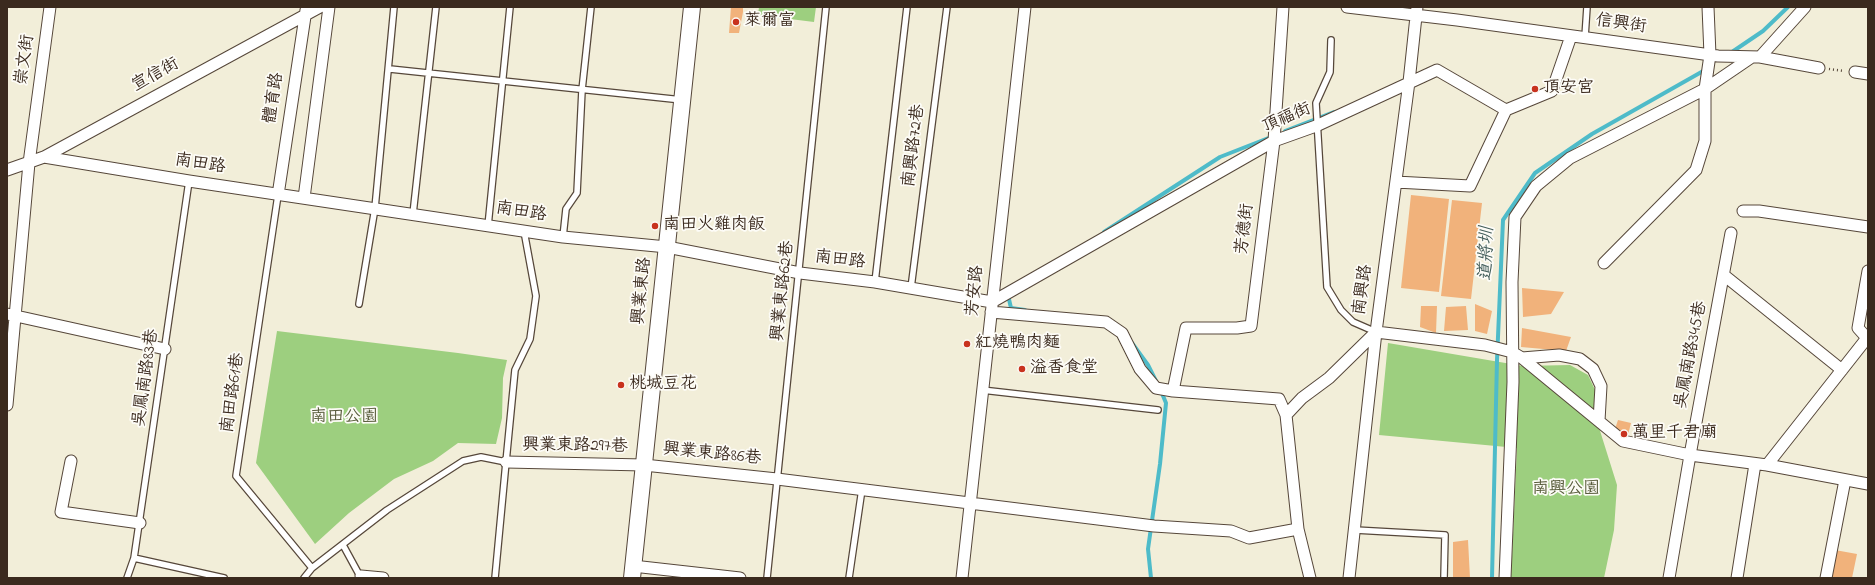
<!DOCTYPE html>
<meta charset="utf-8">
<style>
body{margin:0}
#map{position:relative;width:1875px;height:585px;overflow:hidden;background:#f2eed9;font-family:"Indie Flower",sans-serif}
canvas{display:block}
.frame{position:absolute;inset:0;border:8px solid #3b2a1e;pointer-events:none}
</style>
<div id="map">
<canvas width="1875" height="585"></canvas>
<div class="frame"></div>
</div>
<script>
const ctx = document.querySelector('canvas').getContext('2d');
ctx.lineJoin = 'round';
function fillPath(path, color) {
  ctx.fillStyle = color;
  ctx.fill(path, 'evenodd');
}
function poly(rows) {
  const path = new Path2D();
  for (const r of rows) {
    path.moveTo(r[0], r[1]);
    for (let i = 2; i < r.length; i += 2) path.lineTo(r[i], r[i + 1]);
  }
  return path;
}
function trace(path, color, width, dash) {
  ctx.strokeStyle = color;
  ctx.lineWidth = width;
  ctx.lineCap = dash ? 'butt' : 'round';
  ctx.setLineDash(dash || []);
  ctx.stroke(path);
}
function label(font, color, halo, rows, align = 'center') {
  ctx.font = font + ' "Indie Flower","LXGW WenKai TC",sans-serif';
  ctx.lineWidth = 3.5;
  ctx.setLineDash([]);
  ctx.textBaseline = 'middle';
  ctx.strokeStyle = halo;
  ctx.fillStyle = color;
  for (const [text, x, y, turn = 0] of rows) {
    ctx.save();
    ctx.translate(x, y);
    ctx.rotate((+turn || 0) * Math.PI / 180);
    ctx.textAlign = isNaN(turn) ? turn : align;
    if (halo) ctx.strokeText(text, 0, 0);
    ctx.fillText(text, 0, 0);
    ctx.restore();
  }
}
const green = poly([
 [759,7,816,7,814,22,758,15],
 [277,331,458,353,507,360,503,378,502,418,496,444,458,443,433,461,394,479,349,513,315,544,256,463],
 [1388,343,1523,366,1570,365,1588,375,1597,394,1596,418,1617,485,1614,530,1604,578,1511,578,1517,448,1379,435]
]);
const stream = poly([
 [1729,54,1763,31,1788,7],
 [1285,131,1334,112],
 [1104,232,1220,157,1271,137],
 [1008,295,1011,308,1025,310],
 [1132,343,1148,365,1156,381],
 [1151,578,1148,549,1160,464,1166,403,1161,391],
 [1492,578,1497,360,1503,220,1535,173,1592,134,1705,70]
]);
const building = poly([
 [731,7,743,7,743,12,739,33,729,33],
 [1411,195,1449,199,1439,292,1401,288],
 [1452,200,1482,203,1471,299,1441,296],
 [1522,288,1564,292,1551,314,1523,317],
 [1475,304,1492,311,1487,334,1475,331],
 [1421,306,1437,306,1436,333,1420,327],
 [1466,306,1468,330,1444,331,1446,307],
 [1522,328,1571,337,1566,351,1521,347],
 [1618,420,1631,423,1627,439,1615,429],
 [1468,540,1470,578,1453,578,1453,542],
 [1835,550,1857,554,1852,578,1829,578]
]);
const path = poly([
 [1829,69,1844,71]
]);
const lane = poly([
 [1585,37,1587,7],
 [1331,40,1330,72,1316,103,1327,287,1341,310,1353,322,1376,332],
 [390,69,682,100],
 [278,195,236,476,312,568],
 [413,214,436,7],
 [488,226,510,7],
 [563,237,566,209,577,193,582,90,591,7],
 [875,282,907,7],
 [911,288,947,7],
 [359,304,375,208,394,7],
 [982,390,1158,410],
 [1355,530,1445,535,1444,578],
 [343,545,361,578],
 [134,558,224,578],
 [127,578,134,558,189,181],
 [304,578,312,568,387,510,463,461,481,457,506,462,515,370,530,339,536,296,524,231],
 [495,578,506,462],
 [767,578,826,7],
 [849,578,862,489]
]);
const street = poly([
 [1347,7,1457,20,1718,56,1760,57,1819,68],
 [1760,57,1805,7],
 [1855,72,1868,74],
 [44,157,189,181,563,237,667,247,800,273,875,282,992,302,1274,141,1316,126,1437,70,1506,110,1552,91,1571,36],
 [7,170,44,157,320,7],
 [1396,182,1470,186,1506,110],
 [278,195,306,10],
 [304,198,329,7],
 [1743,211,1759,211,1868,227],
 [1604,263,1696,170,1705,141,1705,89,1710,55,1708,7],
 [1725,276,1842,370],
 [991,312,1106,322,1122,333,1140,369,1156,388,1173,391,1279,399,1286,415,1302,398,1329,378,1376,332,1485,345,1512,352,1522,358,1623,441,1690,455,1767,465,1868,484],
 [7,314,165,349],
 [1522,358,1559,355,1580,359,1593,369,1601,386,1599,421],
 [1173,391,1186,328,1237,328,1251,326,1274,141,1283,7],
 [7,405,29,163,50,7],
 [1286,415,1298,529,1310,578],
 [71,461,61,512,140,523],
 [506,462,644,465,777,479,1154,526,1231,531,1249,538,1298,529],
 [1767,465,1867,338,1858,328,1868,271],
 [633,566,740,578],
 [361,576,383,578],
 [962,578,1025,7],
 [1349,578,1376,332,1409,82,1417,7],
 [1505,578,1513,382,1512,282,1515,217,1536,186,1570,158,1705,89,1752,57],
 [1669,578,1690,455,1731,233],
 [1737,578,1755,464],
 [1826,578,1845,480]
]);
const secondary = poly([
 [632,578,692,7]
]);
const markers = [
 [736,22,4,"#c8321e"],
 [1535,89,4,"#c8321e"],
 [655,226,4,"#c8321e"],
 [967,344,4,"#c8321e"],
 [1022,369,4,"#c8321e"],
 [621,385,4,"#c8321e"],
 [1624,434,4,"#c8321e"]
];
const poiNames = [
 ["萊爾富",744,22],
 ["頂安宮",1543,89],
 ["南田火雞肉飯",663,226],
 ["紅燒鴨肉麵",975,344],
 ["溢香食堂",1030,369],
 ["桃城豆花",629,385],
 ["萬里千君廟",1632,434]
];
const streetNames = [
 ["信興街",1621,25,8],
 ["崇文街",26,60,-82],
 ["宣信街",156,76,-29],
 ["體育路",275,98,-81],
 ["頂福街",1287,119,-23],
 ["南興路72巷",915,146,-83],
 ["南田路",200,165,9],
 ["南田路",521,213,9],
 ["芳德街",1246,229,-83],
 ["南田路",840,261,7],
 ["南興路",1364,290,-82],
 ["興業東路",643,291,-84],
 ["興業東路62巷",784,291,-84],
 ["芳安路",976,291,-84],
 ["吳鳳南路345巷",1692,355,-79],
 ["吳鳳南路83巷",147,378,-82],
 ["南田路61巷",234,393,-82],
 ["興業東路297巷",575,447,1],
 ["興業東路86巷",712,455,6]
];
const parkNames = [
 ["南田公園",344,418],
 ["南興公園",1566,490]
];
const waterNames = [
 ["道將圳",1488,254,-88]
];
fillPath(green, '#9dcf7f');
trace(stream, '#4ebbc9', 4);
fillPath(building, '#f1b27b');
trace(lane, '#56473a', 8);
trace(street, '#56473a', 13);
trace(secondary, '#56473a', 18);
trace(path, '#56473a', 2.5, [1, 3]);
trace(lane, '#fff', 5.5);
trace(street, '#fff', 11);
trace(secondary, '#fff', 16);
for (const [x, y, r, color] of markers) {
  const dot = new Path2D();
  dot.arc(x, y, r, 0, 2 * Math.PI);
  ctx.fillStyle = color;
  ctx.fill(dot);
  trace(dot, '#fdfcf7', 1.5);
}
label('17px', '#3b2a1e', '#fdfcf7', poiNames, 'left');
label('17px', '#3b2a1e', '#fdfcf7', streetNames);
label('17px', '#585c3b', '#fdfcf7', parkNames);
label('italic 18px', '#425d5a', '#fdfcf7', waterNames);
</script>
